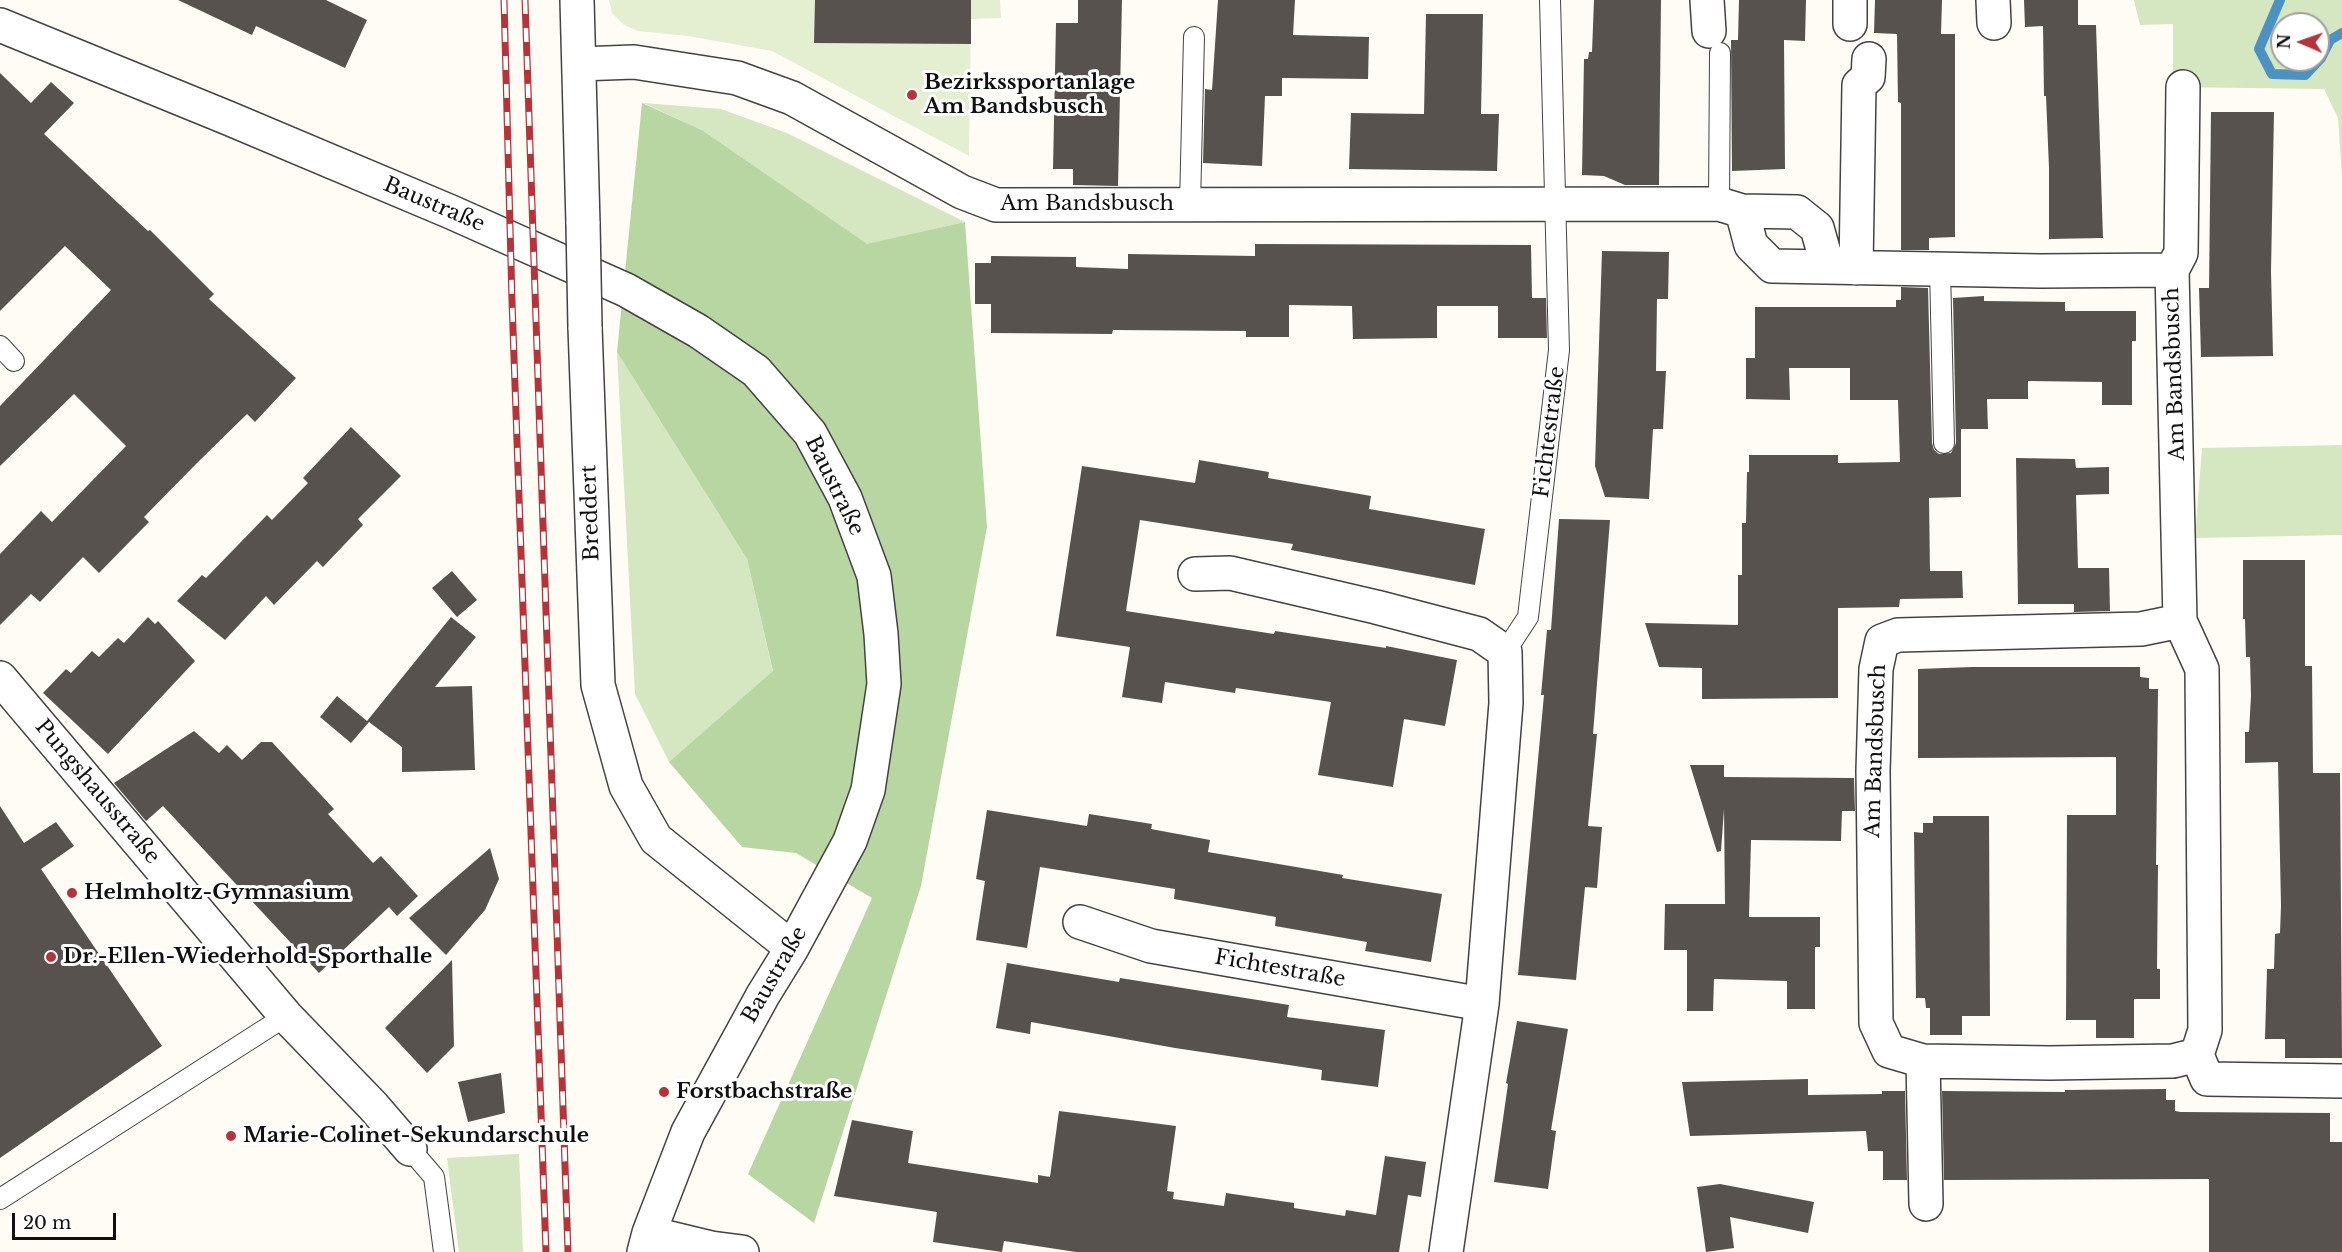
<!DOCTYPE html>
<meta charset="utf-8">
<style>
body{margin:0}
#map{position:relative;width:2342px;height:1252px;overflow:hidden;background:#fefcf5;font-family:"Libre Baskerville",serif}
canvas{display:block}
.north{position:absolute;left:2270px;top:12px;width:60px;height:60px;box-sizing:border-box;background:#fff;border:2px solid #9f9f9f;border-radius:50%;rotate:272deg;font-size:16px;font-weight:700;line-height:24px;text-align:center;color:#101010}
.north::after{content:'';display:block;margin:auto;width:21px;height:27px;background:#b53439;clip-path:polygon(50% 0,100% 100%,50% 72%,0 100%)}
.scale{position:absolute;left:12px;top:1213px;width:104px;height:27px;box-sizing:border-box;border:3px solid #101010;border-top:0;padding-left:8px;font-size:18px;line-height:21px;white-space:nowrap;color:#101010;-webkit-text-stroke:4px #fff;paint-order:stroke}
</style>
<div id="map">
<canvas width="2342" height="1252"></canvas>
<div class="north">N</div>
<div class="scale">20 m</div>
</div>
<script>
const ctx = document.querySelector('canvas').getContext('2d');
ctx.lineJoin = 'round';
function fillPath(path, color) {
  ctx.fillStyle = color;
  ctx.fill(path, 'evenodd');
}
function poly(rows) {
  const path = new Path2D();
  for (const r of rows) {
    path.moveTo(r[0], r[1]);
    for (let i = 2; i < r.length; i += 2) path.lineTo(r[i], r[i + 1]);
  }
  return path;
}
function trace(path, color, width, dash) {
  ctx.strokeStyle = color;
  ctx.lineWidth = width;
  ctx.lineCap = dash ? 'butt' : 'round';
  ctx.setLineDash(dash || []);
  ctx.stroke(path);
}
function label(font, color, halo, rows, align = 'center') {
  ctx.font = font + ' "Libre Baskerville",serif';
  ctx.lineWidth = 6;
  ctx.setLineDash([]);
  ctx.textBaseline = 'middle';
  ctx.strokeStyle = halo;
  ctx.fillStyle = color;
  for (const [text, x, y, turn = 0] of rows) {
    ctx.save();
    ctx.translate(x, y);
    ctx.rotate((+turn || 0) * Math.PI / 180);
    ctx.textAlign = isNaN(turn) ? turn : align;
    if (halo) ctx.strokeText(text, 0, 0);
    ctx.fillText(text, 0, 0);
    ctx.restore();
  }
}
const green = poly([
 [2134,0,2342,0,2342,176,2338,118,2324,89,2173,87,2173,24,2140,25],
 [2282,24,2318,24,2318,60,2282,60],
 [643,103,721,109,787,133,965,222,867,245,702,130],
 [617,352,747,559,773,672,669,762,635,694],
 [2342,445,2342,535,2195,538,2202,448],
 [519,1154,523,1252,459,1252,447,1158]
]);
const forest = poly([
 [642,103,702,130,867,244,965,222,987,527,921,886,814,1223,748,1174,872,898,796,853,742,847,669,762,773,671,747,559,617,352]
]);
const pitch = poly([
 [609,0,1000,0,1001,18,971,19,969,156,772,51,688,36,638,31,624,25,612,13]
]);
const stream = poly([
 [2280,0,2259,49,2272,74,2305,75,2321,58,2330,40,2342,33]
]);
const building = poly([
 [178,0,326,0,367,20,345,68,256,26,252,35],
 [815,0,971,0,971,44,814,43],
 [1078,0,1122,0,1118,186,1073,185,1073,169,1053,169,1056,23,1078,23],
 [1218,0,1295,0,1293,35,1369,37,1368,79,1282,78,1282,96,1265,96,1262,166,1203,163,1205,89,1212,90],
 [1594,0,1661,0,1659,185,1625,185,1604,176,1582,175,1584,59,1588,59,1589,52,1592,52],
 [1739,0,1806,0,1805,41,1784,40,1785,169,1732,171,1731,40,1738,40],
 [1875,0,1942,0,1941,34,1955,34,1955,237,1929,238,1929,250,1901,250,1901,103,1898,102,1897,34,1874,33],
 [2024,0,2078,0,2078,25,2096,25,2103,238,2049,239,2049,168,2046,96,2044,96,2043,26,2025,27],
 [1426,14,1483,14,1481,114,1499,114,1497,171,1349,169,1351,113,1424,114],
 [0,73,31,103,51,82,74,103,44,134,148,231,150,230,214,294,209,299,296,378,255,422,247,414,196,464,144,517,149,522,99,573,83,557,40,602,31,594,0,625,0,554,41,511,52,522,126,446,74,394,0,466,0,406,111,290,65,246,0,311],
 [2211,112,2274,112,2271,271,2273,356,2201,357,2199,288,2209,288],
 [1255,244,1531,245,1532,298,1546,298,1547,338,1498,338,1498,306,1437,306,1437,338,1353,339,1352,306,1289,305,1289,337,1246,337,1246,331,1113,330,1112,334,991,333,991,304,975,304,975,263,991,263,991,256,1076,257,1076,267,1128,269,1128,254,1255,256],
 [1602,251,1669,252,1668,299,1657,299,1656,371,1666,371,1663,429,1653,429,1649,499,1605,497,1595,466],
 [1901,287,1928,288,1932,443,1934,450,1939,454,1951,453,1956,443,1953,298,1984,296,1984,301,2065,302,2065,311,2136,311,2136,341,2132,341,2132,405,2102,405,2102,382,2028,381,2028,399,1987,399,1988,429,1961,429,1961,497,1929,498,1930,571,1962,571,1963,598,1900,599,1899,607,1838,608,1838,698,1702,699,1702,668,1659,667,1645,623,1738,625,1738,575,1742,575,1742,523,1746,523,1747,472,1749,472,1749,455,1838,455,1838,463,1900,462,1898,400,1850,400,1850,368,1789,368,1790,400,1746,399,1746,358,1755,358,1755,307,1896,307,1896,300,1901,300],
 [351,427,401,476,358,519,363,525,323,567,317,561,274,605,266,596,225,640,177,601,202,575,206,578,267,515,272,520,308,483,303,478],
 [2016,458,2075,459,2076,468,2109,467,2109,494,2076,495,2078,568,2109,568,2110,611,2074,612,2074,604,2018,604],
 [1199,460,1269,472,1268,478,1371,496,1369,509,1485,529,1475,585,1291,550,1293,544,1140,520,1126,611,1274,634,1275,631,1386,648,1386,646,1457,660,1445,726,1404,719,1393,787,1318,775,1331,702,1236,688,1235,693,1165,682,1162,703,1122,697,1130,647,1056,636,1082,466,1195,483],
 [1559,519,1610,520,1593,734,1597,734,1588,826,1602,827,1597,888,1585,887,1576,980,1518,975,1544,695,1541,695,1547,630,1551,630],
 [2243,560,2305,560,2305,666,2312,666,2313,773,2340,773,2342,1058,2285,1058,2285,1039,2265,1039,2267,969,2274,969,2275,934,2280,933,2281,906,2278,762,2245,763,2245,732,2249,732,2251,696,2250,657,2246,657,2245,619,2243,619],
 [452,571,477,600,457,617,432,588],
 [148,617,155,624,158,621,195,661,108,754,43,693,66,669,71,673,92,651,99,657,118,638,124,643],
 [451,617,476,637,435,687,472,686,475,770,402,772,402,747,369,722,351,743,320,717,337,696,367,721],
 [1972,667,2140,667,2140,677,2149,678,2149,689,2158,689,2156,865,2158,865,2157,969,2160,969,2160,999,2134,999,2134,1038,2096,1038,2096,1020,2066,1020,2067,815,2116,815,2116,757,1918,758,1918,669],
 [194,731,219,753,227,745,242,760,261,742,272,742,334,809,328,814,373,863,381,856,418,896,397,916,389,907,319,973,163,806,146,821,114,783],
 [1690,765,1724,765,1724,777,1854,778,1855,811,1842,811,1841,841,1751,840,1749,917,1820,917,1820,947,1815,947,1815,1009,1787,1009,1787,981,1714,979,1713,1011,1687,1011,1687,950,1664,950,1665,904,1725,904,1724,809,1721,851,1717,852],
 [0,806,24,843,56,822,74,846,41,869,162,1046,0,1158],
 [987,810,1087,826,1089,814,1152,824,1151,829,1210,840,1208,852,1343,875,1342,878,1442,894,1431,962,1365,951,1367,942,1275,926,1276,917,1174,899,1175,889,1040,867,1027,948,976,940,985,881,976,879],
 [1933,816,1989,816,1990,1016,1962,1016,1962,1035,1930,1035,1930,1008,1926,1008,1925,998,1916,998,1914,832,1923,833,1923,823,1933,823],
 [490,848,499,879,485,910,446,955,409,918],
 [452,960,454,1046,427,1073,385,1028],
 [1007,963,1119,982,1120,978,1289,1005,1287,1017,1385,1030,1378,1087,1321,1080,1322,1070,1175,1048,1031,1022,1030,1034,996,1028],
 [1517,1021,1568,1029,1551,1130,1556,1131,1548,1189,1494,1182,1508,1084,1506,1083],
 [501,1073,505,1113,468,1122,458,1082],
 [1808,1079,1808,1095,1882,1094,1882,1091,1905,1091,1907,1180,1883,1180,1883,1151,1868,1151,1866,1131,1690,1136,1682,1082],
 [2166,1089,2166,1100,2175,1100,2175,1111,2181,1112,2330,1113,2330,1142,2342,1142,2342,1252,2209,1252,2209,1179,1944,1180,1942,1091,2065,1092,2065,1090],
 [1059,1111,1176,1126,1167,1191,1174,1192,1173,1199,1224,1206,1226,1193,1294,1203,1294,1208,1345,1216,1346,1210,1376,1215,1385,1156,1426,1162,1421,1197,1408,1195,1399,1252,1076,1252,1004,1241,1002,1252,933,1242,937,1212,834,1196,852,1120,913,1131,908,1163,1038,1183,1038,1175,1050,1177],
 [1720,1184,1814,1202,1808,1233,1730,1217,1734,1248,1706,1252,1697,1187]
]);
const service = poly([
 [1719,204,1720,53],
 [1190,205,1194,37],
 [1940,268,1944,443],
 [0,346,14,361],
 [1505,652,1528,617,1559,350,1550,0],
 [410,1149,434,1177,444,1252],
 [0,1199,286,1016]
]);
const minor = poly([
 [577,0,583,224],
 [1707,0,1709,31],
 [1993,0,1994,23],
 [1850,24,1850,0],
 [0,25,228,118,451,212,626,290,698,331,756,371,810,433,845,498,874,576,881,634,884,684,868,790,850,841,792,948,763,995,688,1132,649,1233,644,1252],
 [579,64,634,62,737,78,792,98,962,192,996,205,1719,204,1742,211,1797,212,1817,228,1828,267],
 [1742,211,1751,245,1772,266,2040,271,2172,270,2180,621,2202,669,2205,1030,2197,1055,2173,1061,2050,1063,1923,1061,1889,1051,1876,1023,1873,771,1876,669,1882,641,1898,635,2141,629,2180,621],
 [1856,268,1859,85,1868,77,1869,59],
 [2172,270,2181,253,2183,87],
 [585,327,598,685,626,786,656,839,792,948],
 [1195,574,1230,573,1376,607,1479,634,1505,652,1506,703,1482,1004,1446,1252],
 [0,678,286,1016,373,1106,410,1149],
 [1080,922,1151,946,1482,1004],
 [2197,1055,2207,1079,2342,1081],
 [1923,1061,1926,1204],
 [649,1233,711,1248,742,1252]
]);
const rail = poly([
 [504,0,512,301,546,1252],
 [525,0,568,1252]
]);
const minorBridge = poly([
 [583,224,585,327]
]);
const markers = [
 [912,95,6,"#b53439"],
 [72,893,6,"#b53439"],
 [51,957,6,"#b53439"],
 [664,1092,6,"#b53439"],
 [231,1136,6,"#b53439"]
];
const poiNames = [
 ["Bezirkssportanlage",924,83],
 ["Am Bandsbusch",924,107],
 ["Helmholtz-Gymnasium",84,893],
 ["Dr.-Ellen-Wiederhold-Sporthalle",63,957],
 ["Forstbachstraße",676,1092],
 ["Marie-Colinet-Sekundarschule",243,1136]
];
const streetNames = [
 ["Am Bandsbusch",1087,204],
 ["Baustraße",434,205,23],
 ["Am Bandsbusch",2175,374,-92],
 ["Fichtestraße",1550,432,-83],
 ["Baustraße",834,486,64],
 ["Breddert",591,513,-92],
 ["Am Bandsbusch",1876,751,-88],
 ["Pungshausstraße",97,792,50],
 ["Fichtestraße",1280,969,10],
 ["Baustraße",775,975,-60]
];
fillPath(green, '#d4e7c0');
fillPath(forest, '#b8d6a1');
fillPath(pitch, '#e4efd1');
trace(stream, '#4b92c2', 10);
fillPath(building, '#58524e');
trace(service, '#434343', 22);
trace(minor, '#434343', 36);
trace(service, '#fff', 20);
trace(minor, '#fff', 33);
trace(rail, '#b53439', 7);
trace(rail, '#fff', 4.5, [14]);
trace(minorBridge, '#434343', 36, []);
trace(minorBridge, '#fff', 33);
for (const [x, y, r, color] of markers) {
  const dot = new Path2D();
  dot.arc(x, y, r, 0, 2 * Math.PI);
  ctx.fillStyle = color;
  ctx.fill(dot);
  trace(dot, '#fff', 2);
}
label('bold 21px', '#101010', '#fff', poiNames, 'left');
label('21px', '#101010', '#fff', streetNames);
</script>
